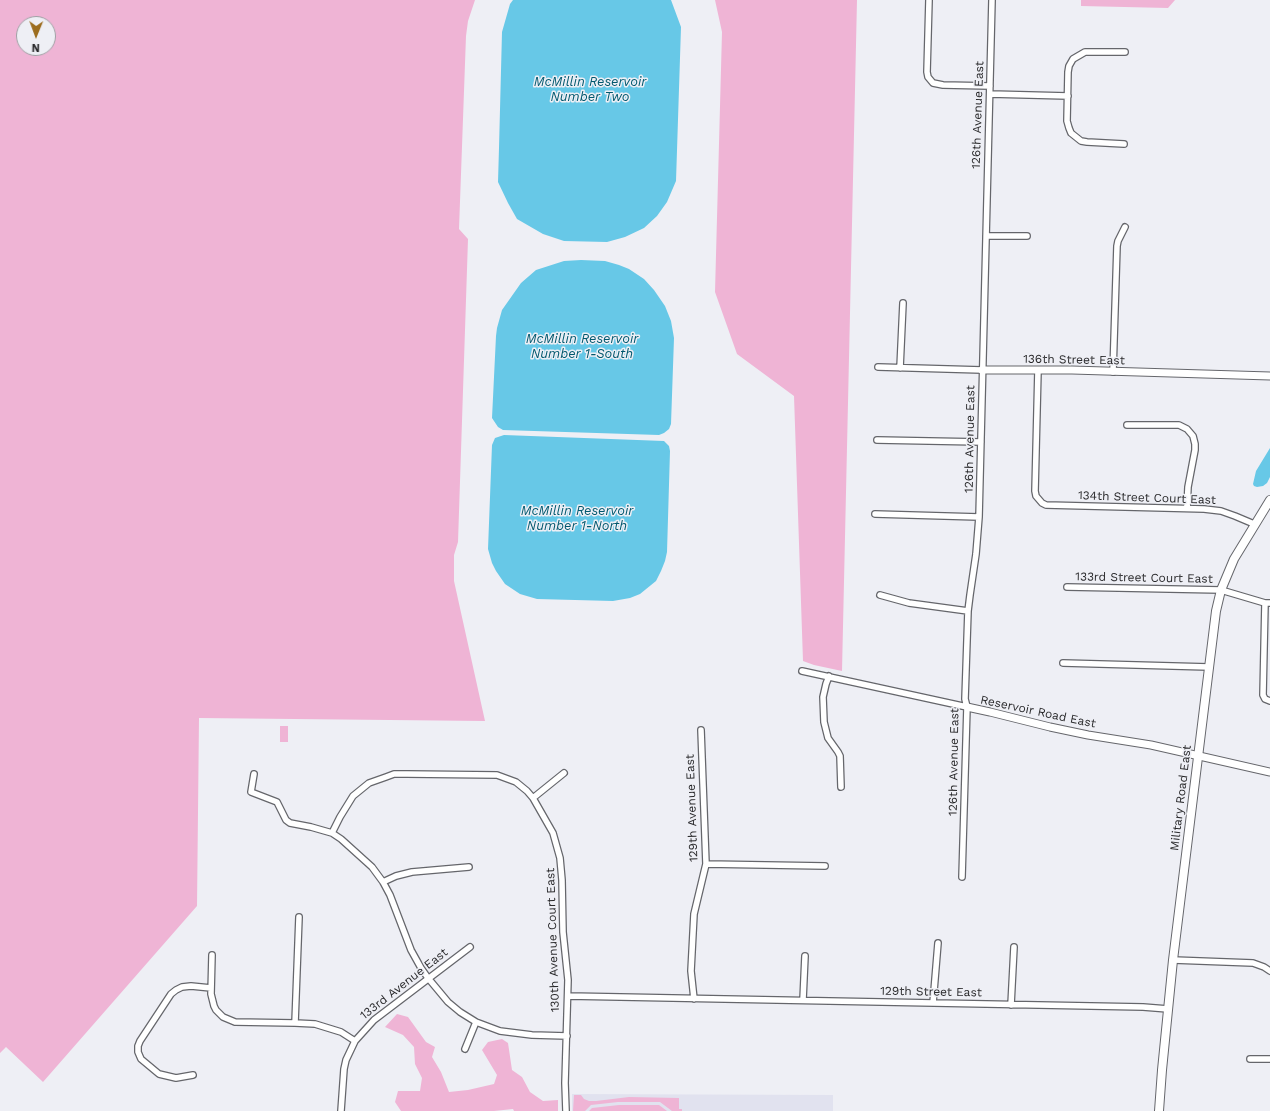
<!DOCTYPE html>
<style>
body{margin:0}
#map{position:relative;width:1270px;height:1111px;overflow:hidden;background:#eeeff5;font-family:"Work Sans",sans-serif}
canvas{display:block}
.north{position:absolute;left:16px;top:16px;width:40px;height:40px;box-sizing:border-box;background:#eeeff5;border:1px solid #9fa0a4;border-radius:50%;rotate:181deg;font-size:11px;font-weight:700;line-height:16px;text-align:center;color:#29292b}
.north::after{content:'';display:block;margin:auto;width:14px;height:18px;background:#9c6d1f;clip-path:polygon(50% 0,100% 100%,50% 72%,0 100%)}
</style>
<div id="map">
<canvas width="1270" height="1111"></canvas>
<div class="north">N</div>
</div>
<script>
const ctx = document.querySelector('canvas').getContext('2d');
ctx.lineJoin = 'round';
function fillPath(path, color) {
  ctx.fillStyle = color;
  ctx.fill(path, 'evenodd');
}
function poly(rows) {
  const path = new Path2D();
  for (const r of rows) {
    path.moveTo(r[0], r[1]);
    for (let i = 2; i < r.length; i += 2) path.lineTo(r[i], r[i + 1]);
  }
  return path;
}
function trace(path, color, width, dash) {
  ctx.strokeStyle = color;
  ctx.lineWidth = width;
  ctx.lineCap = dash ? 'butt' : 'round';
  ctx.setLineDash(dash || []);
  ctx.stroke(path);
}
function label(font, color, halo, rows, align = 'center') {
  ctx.font = font + ' "Work Sans",sans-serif';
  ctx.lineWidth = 3;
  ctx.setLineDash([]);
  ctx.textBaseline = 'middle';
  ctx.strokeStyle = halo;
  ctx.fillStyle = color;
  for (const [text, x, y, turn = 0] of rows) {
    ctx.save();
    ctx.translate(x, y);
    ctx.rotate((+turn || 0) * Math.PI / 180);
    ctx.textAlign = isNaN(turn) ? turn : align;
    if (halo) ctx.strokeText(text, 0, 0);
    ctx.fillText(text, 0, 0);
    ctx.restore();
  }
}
const built = poly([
 [572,1094,833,1095,833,1111,572,1111]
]);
const green = poly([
 [0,0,475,0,468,21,466,36,459,229,468,239,458,542,454,555,454,581,485,721,199,718,197,906,43,1082,6,1047,0,1053],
 [24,24,48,24,48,48,24,48],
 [715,0,857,0,842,671,814,665,803,661,794,396,737,354,715,292,722,32],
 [1081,0,1175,0,1168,8,1081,6],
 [280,726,288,726,288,742,280,742],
 [397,1014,408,1017,426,1042,435,1047,432,1057,441,1072,449,1092,468,1090,494,1084,497,1075,482,1050,488,1042,502,1039,508,1043,512,1070,522,1077,530,1092,543,1101,558,1100,558,1111,514,1111,513,1109,494,1111,401,1111,395,1102,398,1091,420,1091,422,1078,415,1064,414,1047,403,1035,385,1027],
 [574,1095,581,1095,584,1099,589,1101,596,1101,629,1097,679,1098,679,1109,682,1109,682,1111,672,1111,660,1102,618,1102,591,1105,585,1111,573,1111],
 [619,1105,659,1105,667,1111,589,1111,592,1108]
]);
const water = poly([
 [513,0,671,0,681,27,676,181,667,202,657,216,644,228,625,237,607,242,564,241,543,234,517,219,508,203,498,182,499,148,502,32,510,4],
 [581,260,605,261,619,265,629,269,644,279,654,290,665,306,671,321,674,338,671,424,669,429,664,433,659,435,503,430,498,427,492,418,496,336,497,328,502,310,521,283,536,270,564,261],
 [504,435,664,441,669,446,670,451,667,552,665,561,661,571,656,581,640,594,630,598,613,601,537,599,520,594,505,584,496,571,492,563,488,549,492,445,495,438],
 [1270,448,1270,477,1267,483,1263,486,1257,487,1254,486,1253,484,1256,471]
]);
const minor = poly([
 [929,0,927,72,928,77,933,83,943,85,990,86],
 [990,94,1068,96],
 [1124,144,1087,142,1081,141,1071,133,1069,128,1067,121,1068,72,1069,66,1073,59,1085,52,1125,52],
 [986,236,1027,236],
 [878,367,982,370],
 [900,368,903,303],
 [1038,370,1035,491,1036,496,1042,503,1046,505,1204,509,1221,511,1235,516,1254,524],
 [1113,372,1117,246,1118,241,1125,227],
 [1127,425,1179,425,1187,429,1193,436,1195,444,1195,450,1188,487,1187,508],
 [877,440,981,442],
 [875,514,979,517],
 [1067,587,1221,590,1265,603,1270,603],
 [880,595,909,603,968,611],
 [1265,603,1263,695,1265,699,1270,701],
 [1063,663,1209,667],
 [802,671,967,707],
 [829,676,826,684,823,697,824,722,828,738,838,752,840,756,841,787],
 [254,774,251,792,277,802,286,820,290,823,311,827,332,833,341,839,372,867,383,882,390,895,411,950,421,968,428,978,448,1002,460,1012,476,1022,500,1031,532,1035,567,1036],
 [533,798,553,833,560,858,562,880,563,932,568,980,565,1083,566,1111],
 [332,833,340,817,353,796,369,783,386,777,394,774,407,774,497,775,516,782,527,791,533,798,564,773],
 [706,864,825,866],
 [962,877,967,707,965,699,968,611,970,595,976,554,979,517,992,0],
 [383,882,396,876,412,872,469,867],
 [212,955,211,994,214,1006,216,1010,223,1017,235,1022,295,1023,315,1024,341,1032,355,1041],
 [1173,960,1253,963,1264,967,1270,971],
 [568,996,1143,1007,1168,1009],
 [694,999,691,971,694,914,706,864,701,730],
 [803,1000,805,956],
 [933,1003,938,943],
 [1011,1005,1014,947],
 [295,1023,299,917],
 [465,1049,476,1022],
 [1250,1059,1270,1059],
 [193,1075,176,1078,159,1074,141,1059,138,1052,138,1046,140,1041,171,994,176,990,182,987,191,986,211,988],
 [341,1111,344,1069,346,1060,355,1041,374,1020,470,947]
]);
const tertiary = poly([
 [982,370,1072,370,1270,376],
 [967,707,990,712,1050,727,1088,735,1151,745,1270,772]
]);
const secondary = poly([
 [1159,1111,1162,1070,1173,960,1216,611,1221,590,1234,559,1270,500]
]);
const streetNames = [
 ["126th Avenue East",978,115,-88],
 ["136th Street East",1074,360,1],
 ["126th Avenue East",970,439,-89],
 ["134th Street Court East",1147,498,2],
 ["133rd Street Court East",1144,578,1],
 ["Reservoir Road East",1038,712,12],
 ["126th Avenue East",954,762,-89],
 ["Military Road East",1181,798,-83],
 ["129th Avenue East",692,808,-92],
 ["130th Avenue Court East",553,940,-92],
 ["133rd Avenue East",404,984,-38],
 ["129th Street East",931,992,1]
];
const waterNames = [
 ["McMillin Reservoir",590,82],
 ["Number Two",590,97],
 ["McMillin Reservoir",582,339],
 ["Number 1-South",582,354],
 ["McMillin Reservoir",577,511],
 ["Number 1-North",577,526]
];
fillPath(built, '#e1e2ef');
fillPath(green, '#efb4d5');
fillPath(water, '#67c8e7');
trace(minor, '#65666b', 8);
trace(tertiary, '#65666b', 9);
trace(secondary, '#65666b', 10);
trace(minor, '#fff', 5.5);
trace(tertiary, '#fff', 7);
trace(secondary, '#fff', 8);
label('12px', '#29292b', '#eeeff5', streetNames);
label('italic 13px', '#01586e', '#eeeff5', waterNames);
</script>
